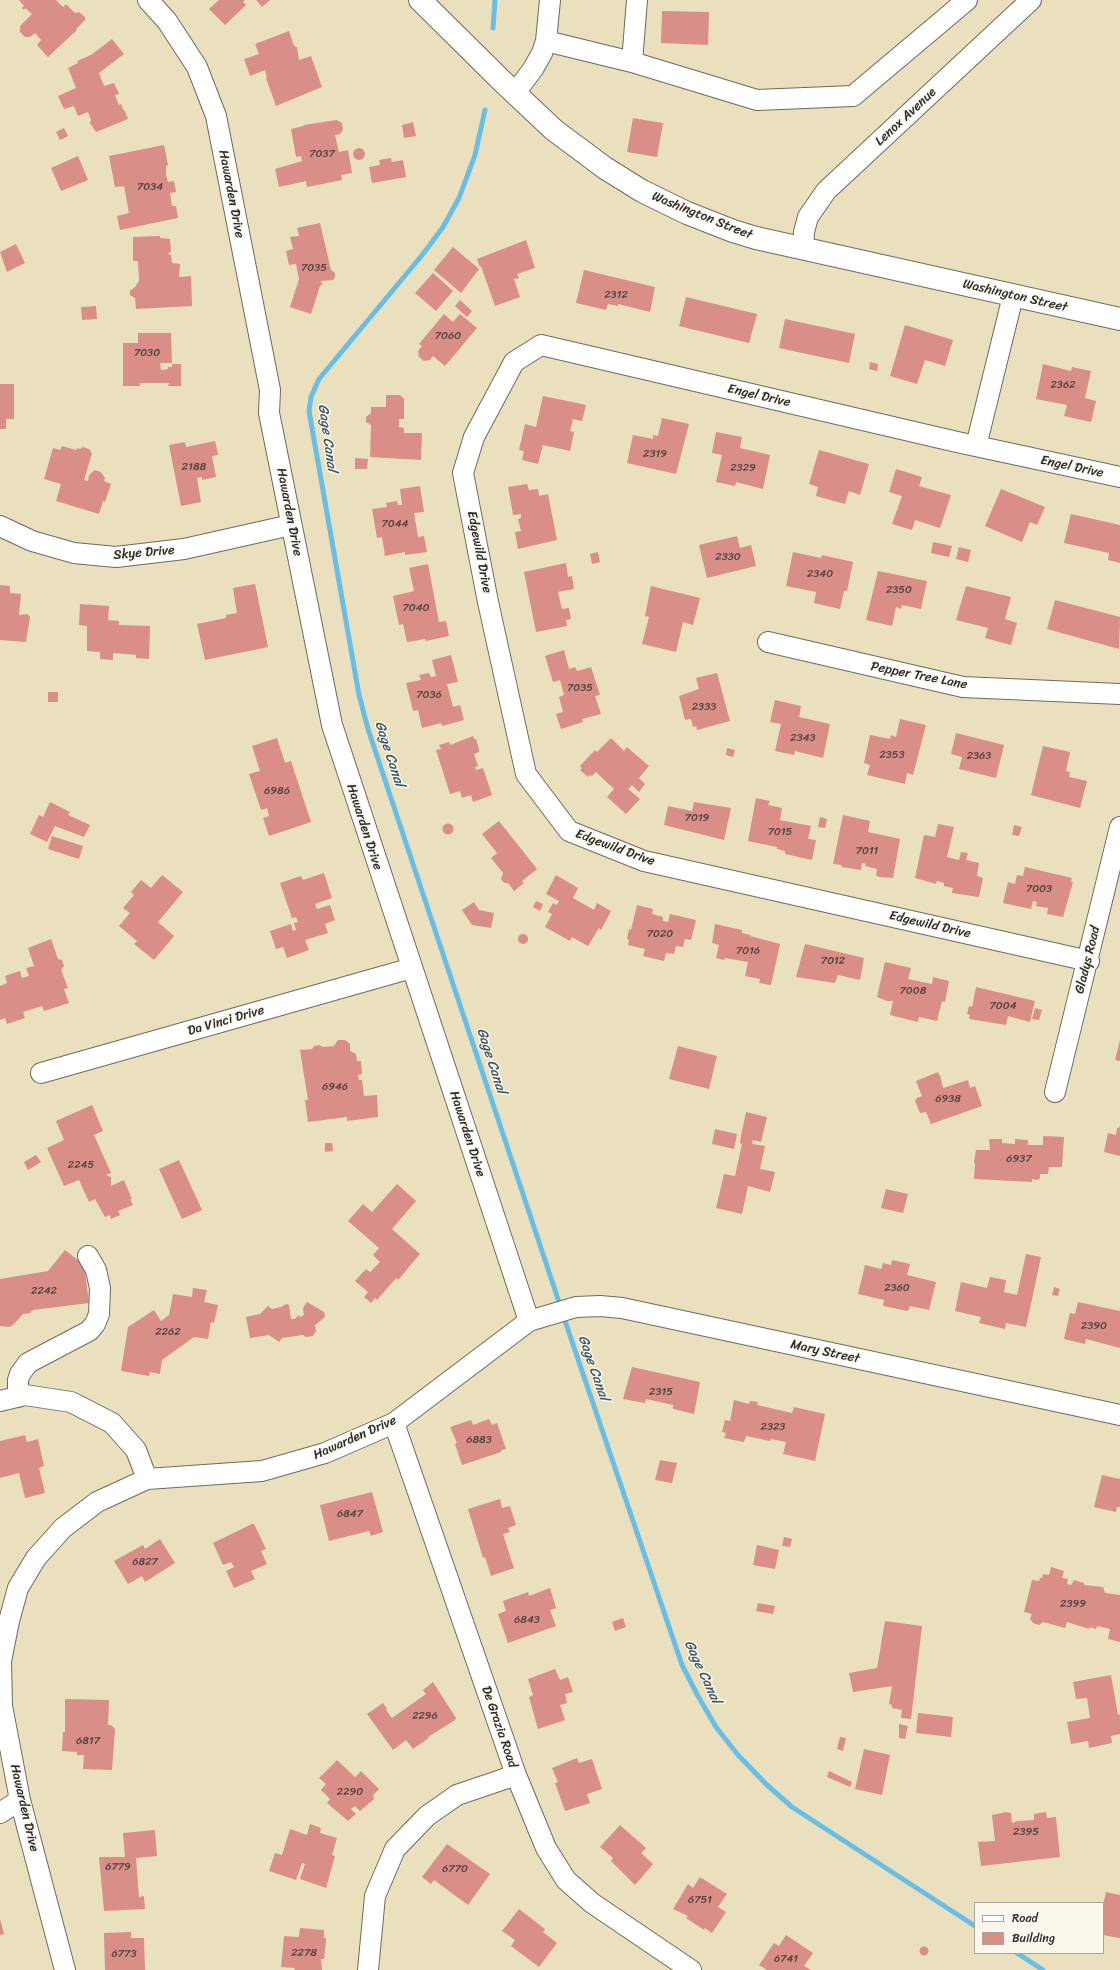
<!DOCTYPE html>
<style>
body{margin:0}
#map{position:relative;width:1120px;height:1970px;overflow:hidden;background:#ebe0be;font-family:Sriracha,sans-serif}
canvas{display:block}
.legend{position:absolute;left:974px;top:1902px;width:130px;height:52px;box-sizing:border-box;background:#fbf7ec;border:1px solid #a8a59f;margin:0;padding:5px 7px;list-style:none;font-size:12px;color:#2b2b2b}
.legend li{display:flex;align-items:center;gap:8px;height:20px}
.legend b{width:20px;border:1px solid #a8a59f}
</style>
<div id="map">
<canvas width="1120" height="1970"></canvas>
<ul class="legend">
<li><b style="height:5px;background:#fff"></b>Road</li>
<li><b style="height:11px;background:#d98e87"></b>Building</li>
</ul>
</div>
<script>
const ctx = document.querySelector('canvas').getContext('2d');
ctx.lineJoin = 'round';
function poly(rows) {
  const path = new Path2D();
  for (const r of rows) {
    if (r.length === 3) {
      path.moveTo(r[0] + r[2], r[1]);
      path.arc(r[0], r[1], r[2], 0, 2 * Math.PI);
      continue;
    }
    path.moveTo(r[0], r[1]);
    for (let i = 2; i < r.length; i += 2) path.lineTo(r[i], r[i + 1]);
  }
  return path;
}
function trace(path, color, width, dash) {
  ctx.strokeStyle = color;
  ctx.lineWidth = width;
  ctx.lineCap = dash ? 'butt' : 'round';
  ctx.setLineDash(dash || []);
  ctx.stroke(path);
}
function fillPath(path, color) {
  ctx.fillStyle = color;
  ctx.fill(path, 'evenodd');
}
function label(font, color, halo, rows, align = 'center') {
  ctx.font = font + ' Sriracha,sans-serif';
  ctx.lineWidth = 3;
  ctx.setLineDash([]);
  ctx.textBaseline = 'middle';
  ctx.strokeStyle = halo;
  ctx.fillStyle = color;
  for (const [text, x, y, turn = 0] of rows) {
    ctx.save();
    ctx.translate(x, y);
    ctx.rotate((+turn || 0) * Math.PI / 180);
    ctx.textAlign = isNaN(turn) ? turn : align;
    if (halo) ctx.strokeText(text, 0, 0);
    ctx.fillText(text, 0, 0);
    ctx.restore();
  }
}
const stream = poly([
 [493,28,495,0],
 [485,110,475,155,459,198,443,227,423,254,319,379,311,397,309,411,359,695,368,729,561,1308],
 [563,1315,682,1665,698,1696,716,1727,738,1755,767,1785,792,1807,975,1926],
 [1017,1953,1043,1970]
]);
const building = poly([
 [19,0,56,0,63,7,66,4,75,13,79,12,85,17,85,20,76,29,77,30,48,57,37,45,41,40,35,33,30,37,25,37,20,32,20,26,32,14,25,8,24,10,22,8,24,6],
 [219,0,245,0,243,2,246,5,225,25,209,9],
 [256,0,270,0,262,7],
 [662,11,709,12,708,45,661,43],
 [289,31,294,46,297,47,299,60,311,56,322,87,276,106,266,78,267,78,265,70,250,76,244,59,259,54,255,44],
 [112,39,124,54,99,73,104,86,114,83,119,94,115,95,119,105,121,104,124,111,125,111,128,119,96,132,90,123,91,120,88,112,78,116,74,106,64,109,58,96,76,88,68,68,78,63,77,61,91,55],
 [633,118,663,123,657,157,627,152],
 [337,120,342,123,343,130,340,134,335,135,339,152,348,150,352,173,341,175,342,180,307,187,306,181,279,187,275,169,302,161,301,156,296,157,291,129,304,126,303,125],
 [413,122,416,136,404,138,402,125],
 [64,128,68,136,60,140,56,132],
 [164,145,168,165,166,166,166,175,168,182,174,181,176,192,170,193,172,206,176,206,178,218,120,230,117,216,129,213,124,186,115,187,109,156],
 [359,154,6],
 [78,156,88,180,61,191,51,168],
 [391,158,392,162,403,160,406,177,372,183,369,167,380,165,379,160],
 [320,223,331,270,335,273,335,277,333,280,321,281,322,285,320,286,311,314,290,307,299,279,296,264,289,265,286,251,293,249,290,237,299,236,297,228],
 [160,236,160,238,170,239,171,251,168,254,171,255,172,263,180,264,179,277,191,276,192,306,136,309,135,298,130,295,130,291,135,287,139,281,138,261,133,261,133,237],
 [526,240,535,268,517,274,519,278,514,279,520,297,495,306,481,266,480,267,477,259],
 [16,244,25,263,7,272,0,252],
 [453,247,479,269,461,293,434,270],
 [584,270,655,287,650,312,618,304,618,306,608,304,606,310,576,303],
 [433,273,453,291,436,311,415,293],
 [686,297,757,314,749,343,679,326],
 [460,300,472,311,467,317,455,306],
 [96,306,97,319,82,320,81,307],
 [444,314,453,322,460,314,477,328,445,366,433,356,430,360,424,361,419,357,418,351,422,346,419,344],
 [785,319,855,334,849,363,779,348],
 [905,325,953,340,945,366,925,360,917,384,890,376],
 [138,333,171,333,172,363,160,363,161,370,168,369,168,367,172,367,172,364,181,364,181,386,168,386,169,383,140,383,140,386,123,386,123,343,138,343],
 [870,362,878,364,877,371,869,369],
 [1043,364,1071,371,1072,367,1091,371,1085,398,1096,401,1091,422,1064,416,1067,405,1036,399],
 [0,384,14,384,14,419,6,419,6,429,0,429],
 [386,395,400,395,404,399,404,419,399,419,399,427,404,428,404,433,422,433,421,460,370,457,371,425,366,422,366,417,371,413,371,407,386,407],
 [543,396,586,405,582,421,573,419,570,431,574,432,570,451,543,445,538,464,522,460,524,451,519,450,525,424,536,427],
 [662,418,689,424,676,474,627,463,633,435,653,439,653,435,658,436],
 [716,432,742,437,740,448,770,455,763,489,736,482,735,486,716,482,722,455,712,453],
 [215,441,218,455,212,456,216,477,202,480,202,477,197,478,201,502,181,506,169,445,185,442,186,447],
 [62,446,76,450,77,448,80,449,83,447,89,449,92,453,84,480,88,481,89,475,95,470,101,472,105,478,104,481,111,484,105,502,103,501,99,514,56,501,61,484,44,479,53,448,60,450],
 [819,450,869,464,860,495,849,491,845,504,816,496,818,487,809,484],
 [355,458,368,459,367,469,355,469],
 [896,469,922,477,919,486,951,495,940,528,915,520,912,530,892,524,902,496,889,492],
 [527,484,529,490,538,489,539,496,548,494,557,540,518,549,515,532,521,531,518,519,521,518,521,514,513,515,508,487],
 [420,486,424,512,414,513,418,537,424,536,427,552,405,555,405,552,385,556,382,537,377,538,372,509,387,507,386,503,397,501,398,505,402,505,400,489],
 [1001,489,1045,507,1037,525,1030,522,1022,542,985,526],
 [1071,514,1120,525,1120,563,1108,560,1109,553,1064,543],
 [737,536,740,548,751,545,756,566,707,578,699,545],
 [933,542,952,546,949,557,931,553],
 [959,547,971,550,968,562,956,559],
 [598,552,600,562,592,564,590,554],
 [793,552,821,558,822,555,853,562,847,591,844,591,840,609,814,603,816,592,786,586],
 [566,563,568,577,572,576,574,589,558,592,562,609,569,608,571,619,566,620,567,626,536,632,524,572],
 [428,564,439,622,446,621,449,636,426,641,425,639,407,642,403,624,399,625,393,596,414,591,409,568],
 [878,571,927,581,921,609,902,605,901,609,896,607,892,626,866,620],
 [255,584,268,647,205,660,197,624,226,618,226,615,237,613,233,588],
 [0,585,10,586,10,593,21,594,19,615,27,614,30,617,26,642,0,640],
 [651,586,700,598,693,625,683,622,676,652,642,644,649,617,645,616],
 [966,586,1011,597,1005,619,1017,623,1011,645,985,638,988,628,956,620],
 [1055,600,1120,617,1119,649,1047,629],
 [80,604,109,606,108,620,119,621,119,625,150,626,149,659,136,658,136,655,113,653,113,660,100,659,100,652,87,651,87,626,79,625],
 [564,650,569,669,575,667,577,671,591,667,600,695,595,696,601,714,582,719,583,722,561,729,556,714,563,712,559,697,564,695,560,680,553,682,545,656],
 [451,655,458,682,447,684,453,707,460,705,464,720,442,726,441,723,422,728,418,710,413,711,406,683,421,680,419,675,429,673,431,677,436,676,432,660],
 [717,673,730,721,697,730,696,726,693,727,691,719,685,720,679,696,699,689,696,678],
 [48,692,58,692,58,702,48,702],
 [775,700,801,706,799,717,830,724,823,758,795,751,794,755,775,751,781,724,770,722],
 [900,719,926,725,913,775,907,773,905,784,867,775,870,765,864,763,870,735,890,739,891,735,896,737],
 [956,733,1004,745,996,778,959,769,962,757,951,754],
 [473,736,474,739,476,739,479,749,479,752,474,754,478,766,475,767,476,770,483,768,492,795,473,802,471,795,462,798,460,791,450,794,436,750,441,749,439,745,449,742,450,745],
 [277,738,285,763,291,761,311,822,269,836,263,818,269,816,267,808,261,810,249,774,260,771,252,746],
 [611,738,624,751,627,747,649,766,639,778,645,784,639,792,632,785,628,789,640,799,626,814,607,797,614,789,596,772,592,776,590,775,588,777,580,770,582,768,580,766,595,750,597,752],
 [1043,746,1070,752,1066,771,1070,772,1069,777,1087,781,1080,808,1031,795],
 [727,748,735,750,733,757,726,755],
 [756,798,770,801,768,805,782,808,780,820,811,826,808,839,816,840,812,860,785,854,785,851,777,849,777,847,748,841],
 [50,802,70,812,68,815,90,825,84,837,55,826,47,842,30,834,39,815,43,817],
 [694,802,731,808,724,840,664,825,668,806,692,811],
 [843,815,870,821,868,832,900,839,893,878,879,877,876,875,877,869,865,866,866,864,862,863,861,870,841,867,842,865,833,864],
 [820,817,827,819,825,828,818,827],
 [499,821,537,869,522,881,524,883,514,891,508,883,504,883,501,879,503,873,491,858,497,853,482,834],
 [448,829,5.5],
 [938,824,954,827,947,857,959,860,961,852,968,853,966,860,979,863,977,876,983,878,979,897,952,893,953,888,944,886,944,883,937,881,936,884,915,878,924,835,935,837],
 [1014,825,1022,827,1019,836,1012,835],
 [52,836,83,846,79,859,48,849],
 [1025,867,1072,878,1071,882,1073,882,1063,917,1047,914,1048,908,1036,906,1037,902,1033,901,1031,909,1003,903,1008,882,1015,884,1017,875,1023,876],
 [324,873,332,898,315,904,317,909,330,905,335,920,325,924,328,933,305,940,309,950,287,958,283,947,276,949,270,931,291,924,293,931,296,930,294,923,298,922,296,917,292,918,280,883,301,876,303,880],
 [162,875,183,892,158,922,174,936,154,960,134,944,137,941,119,926,130,913,123,908,134,895,131,892,141,880,151,888],
 [556,875,578,888,573,898,594,910,597,903,611,911,601,930,599,928,588,946,572,937,570,941,545,927,552,914,548,912,553,903,557,905,559,901,546,894],
 [536,901,543,904,540,911,533,907],
 [474,902,479,910,494,913,491,928,472,925,462,910],
 [637,905,653,909,652,914,663,917,663,921,668,922,670,914,696,920,691,940,685,939,683,947,676,946,674,954,666,953,664,961,643,956,645,949,628,945,629,940,627,939,629,929,631,930],
 [715,924,742,930,742,933,751,935,750,936,780,944,771,985,759,983,760,979,745,976,748,962,725,958,724,960,716,958,719,945,712,943],
 [523,939,5],
 [51,939,58,959,62,960,64,966,61,970,68,988,64,989,69,1003,44,1011,42,1006,23,1012,25,1018,7,1024,5,1018,0,1020,0,986,7,983,5,976,20,971,22,978,29,976,26,968,34,966,28,948],
 [805,944,864,958,860,980,838,975,835,983,796,977],
 [885,962,911,968,908,979,932,984,933,977,949,981,945,1002,942,1001,937,1021,919,1017,918,1022,890,1015,893,1001,887,1001,877,997],
 [976,987,1035,1001,1030,1022,1008,1016,1006,1025,969,1019,970,1015,967,1014,969,1006,972,1007],
 [1035,1008,1042,1010,1039,1020,1032,1019],
 [338,1040,345,1040,350,1044,350,1051,356,1054,357,1061,361,1061,362,1074,358,1075,359,1080,362,1080,364,1096,377,1095,378,1117,347,1121,347,1117,308,1122,305,1100,308,1100,300,1050,312,1049,314,1046,319,1045,323,1047,334,1046],
 [1120,1040,1120,1061,1115,1060],
 [678,1046,717,1056,709,1089,669,1079],
 [938,1072,939,1075,940,1075,943,1088,968,1080,970,1088,975,1086,982,1106,931,1124,926,1112,920,1113,915,1101,917,1098,922,1096,916,1081],
 [92,1105,103,1131,94,1135,111,1173,106,1175,111,1177,111,1186,124,1180,132,1199,130,1199,133,1205,118,1211,120,1215,111,1219,110,1215,105,1217,95,1199,89,1202,79,1180,64,1186,47,1148,64,1140,56,1121],
 [746,1112,767,1117,761,1142,753,1140,752,1144,765,1146,760,1169,775,1172,770,1192,748,1186,742,1214,716,1208,724,1174,735,1176,742,1144,740,1143,741,1136],
 [1120,1125,1120,1156,1104,1152,1108,1133,1116,1135,1117,1128,1119,1128],
 [715,1129,737,1134,734,1149,712,1144],
 [1043,1136,1064,1137,1062,1167,1049,1167,1048,1174,1040,1174,1040,1178,1038,1180,1032,1179,1032,1182,974,1179,975,1164,974,1162,976,1150,990,1150,989,1139,1002,1139,1002,1143,1015,1144,1015,1139,1028,1140,1028,1145,1043,1145],
 [325,1143,332,1143,333,1151,325,1152],
 [36,1155,41,1162,28,1170,24,1162],
 [179,1160,202,1210,182,1219,159,1169],
 [397,1184,416,1201,392,1229,420,1254,398,1280,396,1278,377,1300,375,1298,371,1303,364,1297,368,1292,355,1281,366,1269,370,1272,380,1262,373,1255,379,1248,348,1221,363,1204,372,1212],
 [886,1189,908,1194,903,1213,881,1208],
 [65,1250,84,1265,89,1303,33,1310,30,1313,23,1314,15,1323,10,1327,0,1326,0,1279,48,1271],
 [1026,1254,1041,1257,1026,1327,1006,1323,1005,1329,979,1323,981,1317,955,1311,961,1282,987,1288,990,1277,1006,1280,1004,1292,1017,1295],
 [892,1260,910,1264,907,1275,936,1282,929,1310,910,1306,908,1311,883,1306,884,1300,858,1294,865,1265,881,1269,883,1263,891,1265],
 [1054,1287,1060,1289,1058,1296,1052,1295],
 [193,1288,207,1290,204,1302,218,1305,214,1323,211,1322,208,1339,194,1337,162,1360,160,1374,150,1372,149,1376,121,1371,128,1327,154,1310,161,1321,169,1315,173,1294,192,1297],
 [307,1302,324,1312,325,1317,315,1325,316,1331,313,1336,306,1337,303,1335,282,1338,279,1342,269,1335,250,1338,246,1317,260,1314,268,1306,272,1309,281,1307,286,1304,289,1305,291,1319,295,1319,298,1315,300,1317,304,1315,303,1308],
 [1078,1302,1120,1311,1120,1348,1086,1339,1085,1344,1064,1339,1070,1313,1075,1314],
 [632,1367,700,1382,694,1414,673,1409,673,1405,646,1399,645,1403,623,1399],
 [734,1400,749,1404,750,1401,758,1402,757,1405,792,1413,794,1407,825,1414,815,1461,783,1454,786,1442,771,1439,770,1441,746,1436,744,1442,724,1438,726,1433,722,1432,725,1420,730,1421],
 [489,1419,492,1425,497,1423,506,1449,501,1450,501,1452,462,1465,455,1444,457,1443,450,1427,471,1420,473,1425],
 [25,1435,27,1442,38,1439,44,1466,39,1468,45,1493,25,1498,19,1473,0,1478,0,1441],
 [660,1460,677,1463,672,1483,655,1480],
 [1102,1475,1120,1479,1120,1507,1117,1507,1116,1512,1094,1507],
 [372,1492,383,1532,371,1536,369,1531,329,1541,320,1505],
 [500,1499,502,1508,510,1506,516,1525,508,1528,510,1532,503,1534,514,1568,491,1576,485,1557,483,1558,468,1509],
 [252,1524,254,1524,266,1549,261,1551,267,1564,251,1571,255,1579,234,1588,226,1571,234,1567,231,1562,223,1565,213,1543],
 [784,1537,792,1539,790,1547,782,1546],
 [160,1539,175,1563,145,1582,142,1576,128,1584,114,1561,143,1545,145,1549],
 [757,1545,779,1550,775,1569,753,1565],
 [1051,1567,1064,1571,1062,1578,1068,1579,1067,1584,1071,1585,1074,1580,1084,1583,1084,1585,1103,1587,1105,1593,1120,1595,1120,1642,1108,1639,1110,1629,1097,1626,1096,1629,1090,1627,1089,1629,1067,1622,1065,1628,1043,1622,1039,1625,1033,1623,1030,1619,1032,1614,1024,1612,1032,1580,1039,1581,1040,1578,1042,1578,1043,1574,1049,1575],
 [550,1588,556,1608,550,1610,556,1626,508,1643,498,1614,506,1611,503,1601,528,1592,529,1596],
 [758,1603,775,1606,773,1614,756,1611],
 [623,1618,626,1627,615,1631,612,1622],
 [885,1621,922,1626,911,1719,901,1718,902,1710,892,1708,892,1705,889,1704,892,1686,853,1692,849,1673,877,1668],
 [555,1669,560,1680,568,1677,573,1692,565,1694,567,1703,560,1705,565,1720,538,1729,529,1697,533,1695,528,1679],
 [1111,1675,1118,1715,1120,1714,1120,1734,1111,1736,1112,1743,1089,1748,1088,1741,1071,1744,1067,1722,1090,1718,1087,1698,1076,1699,1073,1682],
 [433,1682,456,1718,455,1720,428,1737,429,1738,413,1749,406,1740,393,1750,367,1714,383,1703,387,1709,386,1710,392,1718,426,1694,423,1690],
 [65,1699,109,1700,108,1725,111,1725,115,1729,112,1770,83,1769,84,1755,77,1755,77,1752,62,1751,63,1732,65,1732],
 [918,1713,953,1717,951,1737,916,1733],
 [899,1724,908,1726,905,1739,899,1738],
 [840,1737,846,1738,843,1751,837,1749],
 [864,1749,890,1755,882,1795,855,1789],
 [577,1758,579,1763,592,1759,602,1789,587,1794,590,1803,565,1811,555,1783,558,1782,552,1768],
 [337,1760,355,1777,361,1771,379,1789,373,1795,374,1799,360,1811,355,1806,351,1809,356,1814,348,1821,327,1803,330,1799,321,1790,326,1784,319,1778],
 [829,1771,852,1782,850,1787,827,1777],
 [1006,1812,1011,1813,1012,1823,1017,1821,1034,1820,1034,1814,1046,1812,1047,1818,1056,1817,1060,1857,981,1866,978,1842,995,1841,992,1815],
 [310,1824,321,1828,320,1833,337,1838,332,1855,335,1856,326,1888,300,1879,305,1864,302,1863,296,1880,269,1871,275,1853,282,1855,290,1829,307,1835],
 [620,1825,646,1848,641,1853,653,1864,635,1885,611,1861,613,1858,600,1847],
 [155,1830,157,1856,136,1858,139,1897,144,1896,145,1909,104,1911,99,1857,125,1857,123,1833],
 [447,1844,490,1874,468,1905,434,1880,431,1884,422,1877],
 [700,1877,727,1894,718,1907,726,1912,712,1933,705,1928,704,1930,686,1918,688,1916,673,1909,688,1884,693,1888],
 [1106,1892,1120,1895,1120,1938,1103,1935,1103,1906],
 [519,1909,545,1929,543,1932,557,1943,539,1967,511,1946,515,1940,502,1931],
 [0,1919,4,1934,0,1935],
 [300,1928,324,1930,324,1938,326,1938,326,1941,324,1959,321,1959,322,1970,294,1970,295,1968,281,1967,284,1936,299,1937],
 [131,1932,131,1938,144,1938,145,1970,105,1970,104,1933],
 [786,1935,813,1953,804,1966,811,1970,767,1970,759,1965,774,1943,779,1946],
 [924,1951,4.5]
]);
const minor = poly([
 [148,0,167,21,197,67,216,116,270,390,269,413,332,725,529,1321],
 [546,41,632,62,757,100,853,96,967,0],
 [632,62,637,0],
 [515,93,533,69,542,53,546,41,550,0],
 [803,248,804,232,808,217,826,191,1031,0],
 [976,446,1013,296],
 [0,526,32,541,74,553,116,557,184,549,291,525],
 [768,642,963,687,1120,694],
 [1089,961,644,861,569,831,526,774,488,602,463,473,474,437,514,362,541,345,957,442,1120,477],
 [41,1073,412,968],
 [1055,1092,1120,827],
 [18,1397,18,1380,20,1374,28,1363,89,1331,95,1324,99,1314,100,1288,96,1270,88,1256],
 [0,1401,25,1395,71,1402,112,1423,136,1450,147,1479],
 [394,1423,516,1775,546,1848,566,1880,592,1903,691,1970],
 [0,1813,20,1800],
 [65,1970,20,1800,2,1706,1,1661,9,1621,18,1588,36,1558,63,1528,97,1502,147,1479,262,1471,325,1453,394,1423,529,1321,576,1307,600,1306,622,1308,1120,1415],
 [368,1970,375,1896,395,1849,427,1816,457,1795,516,1775]
]);
const major = poly([
 [420,0,503,82,554,130,605,168,642,191,687,213,733,231,756,238,1120,319]
]);
const numberNames = [
 ["7037",322,154],
 ["7034",150,187],
 ["7035",314,268],
 ["2312",616,295],
 ["7060",448,336],
 ["7030",147,353],
 ["2362",1063,385],
 ["2319",655,454],
 ["2188",194,467],
 ["2329",743,468],
 ["7044",395,524],
 ["2330",728,557],
 ["2340",820,574],
 ["2350",899,590],
 ["7040",416,608],
 ["7035",580,688],
 ["7036",429,695],
 ["2333",704,707],
 ["2343",803,738],
 ["2353",892,755],
 ["2363",979,756],
 ["6986",277,791],
 ["7019",697,818],
 ["7015",780,832],
 ["7011",867,851],
 ["7003",1039,889],
 ["7020",660,934],
 ["7016",748,951],
 ["7012",833,961],
 ["7008",913,991],
 ["7004",1003,1006],
 ["6946",335,1087],
 ["6938",948,1099],
 ["6937",1019,1159],
 ["2245",81,1165],
 ["2360",897,1288],
 ["2242",44,1291],
 ["2390",1094,1326],
 ["2262",168,1332],
 ["2315",661,1392],
 ["2323",773,1427],
 ["6883",479,1440],
 ["6847",350,1514],
 ["6827",145,1562],
 ["2399",1073,1604],
 ["6843",527,1620],
 ["2296",425,1716],
 ["6817",88,1741],
 ["2290",350,1792],
 ["2395",1026,1832],
 ["6779",118,1867],
 ["6770",455,1869],
 ["6751",700,1900],
 ["2278",304,1953],
 ["6773",124,1954],
 ["6741",786,1959]
];
const streetNames = [
 ["Lenox Avenue",906,117,-43],
 ["Hawarden Drive",231,194,79],
 ["Washington Street",702,216,22],
 ["Washington Street",1015,296,13],
 ["Engel Drive",759,396,13],
 ["Engel Drive",1072,467,12],
 ["Hawarden Drive",289,512,79],
 ["Edgewild Drive",479,552,79],
 ["Skye Drive",144,553,-5],
 ["Pepper Tree Lane",919,676,11],
 ["Hawarden Drive",364,827,72],
 ["Edgewild Drive",615,848,20],
 ["Edgewild Drive",930,925,13],
 ["Gladys Road",1088,960,-76],
 ["Da Vinci Drive",226,1021,-16],
 ["Hawarden Drive",467,1134,72],
 ["Mary Street",825,1352,12],
 ["Hawarden Drive",355,1438,-24],
 ["De Grazia Road",499,1727,71],
 ["Hawarden Drive",24,1808,77]
];
const waterNames = [
 ["Gage Canal",327,438,82],
 ["Gage Canal",389,754,72],
 ["Gage Canal",491,1061,72],
 ["Gage Canal",593,1368,71],
 ["Gage Canal",702,1672,65]
];
trace(stream, '#69bee5', 5);
fillPath(building, '#d98e87');
trace(minor, '#6e6a5e', 22);
trace(major, '#6e6a5e', 24);
trace(minor, '#fff', 20);
trace(major, '#fff', 22);
label('11px', '#564442', null, numberNames);
label('13px', '#2b2b2b', '#fbf7ec', streetNames);
label('italic 14px', '#3e5763', '#fbf7ec', waterNames);
</script>
